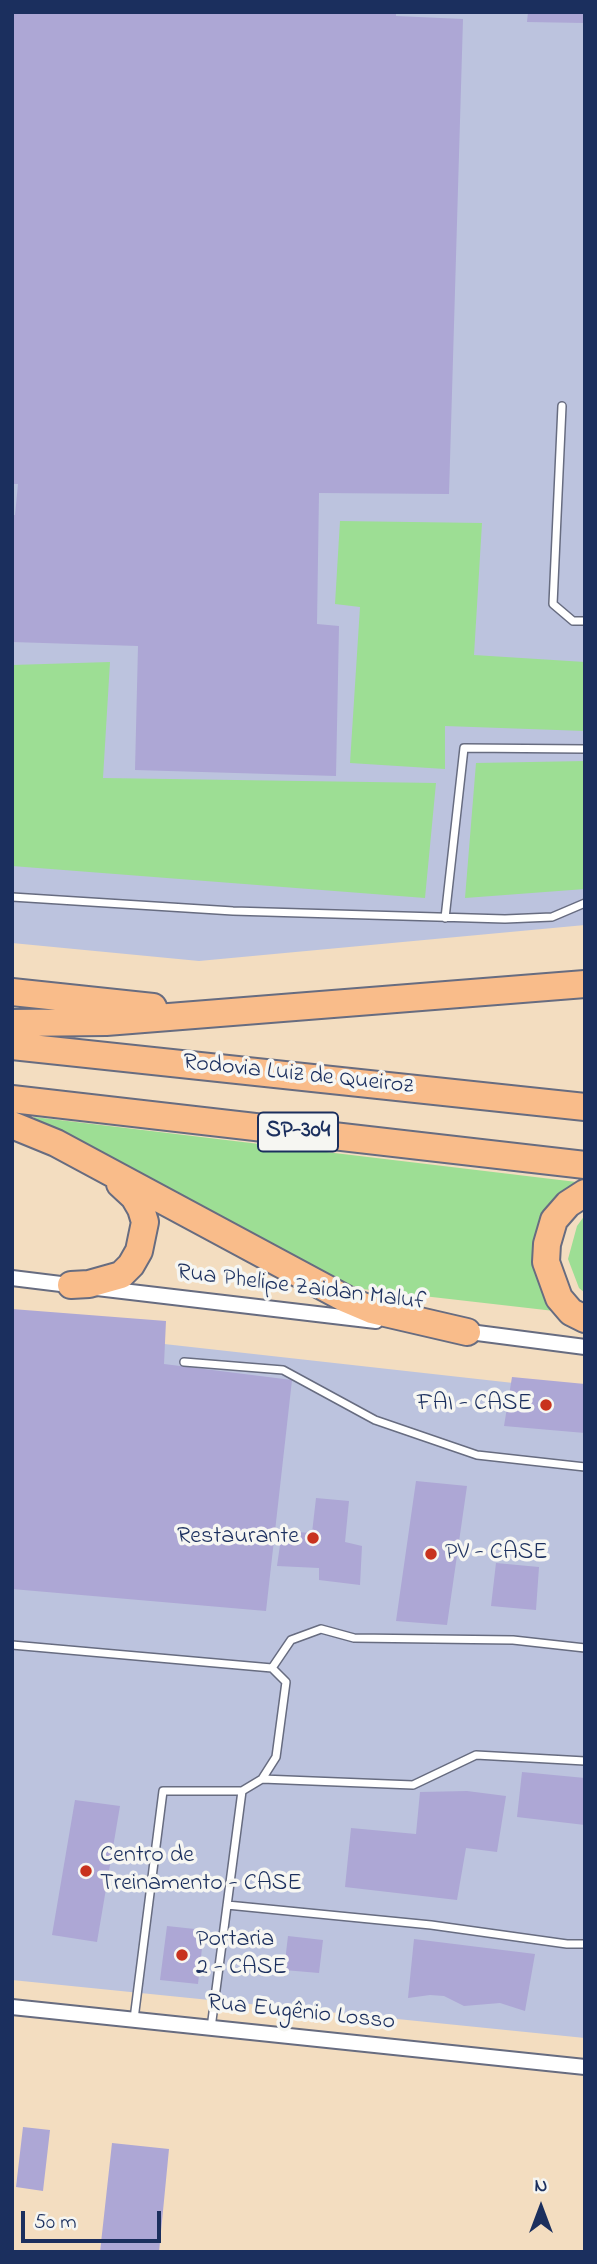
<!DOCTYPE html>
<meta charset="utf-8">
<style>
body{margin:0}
#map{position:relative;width:597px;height:2264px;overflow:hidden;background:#f3ddc0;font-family:"Indie Flower",sans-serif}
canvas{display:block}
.frame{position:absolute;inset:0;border:14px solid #1b2f5e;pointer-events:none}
.north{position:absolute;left:506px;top:2173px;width:70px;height:70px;-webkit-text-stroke:5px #f6f6f2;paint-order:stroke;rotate:0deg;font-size:19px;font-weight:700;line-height:28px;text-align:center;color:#1b2f5e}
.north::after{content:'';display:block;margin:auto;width:24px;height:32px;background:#1b2f5e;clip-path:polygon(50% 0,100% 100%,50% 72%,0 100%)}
.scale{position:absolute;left:21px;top:2211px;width:140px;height:32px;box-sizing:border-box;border:4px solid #1b2f5e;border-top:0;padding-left:9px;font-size:21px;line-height:24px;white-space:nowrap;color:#1b2f5e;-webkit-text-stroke:5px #f6f6f2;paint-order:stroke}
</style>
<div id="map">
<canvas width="597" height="2264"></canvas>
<div class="frame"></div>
<div class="north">N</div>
<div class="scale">50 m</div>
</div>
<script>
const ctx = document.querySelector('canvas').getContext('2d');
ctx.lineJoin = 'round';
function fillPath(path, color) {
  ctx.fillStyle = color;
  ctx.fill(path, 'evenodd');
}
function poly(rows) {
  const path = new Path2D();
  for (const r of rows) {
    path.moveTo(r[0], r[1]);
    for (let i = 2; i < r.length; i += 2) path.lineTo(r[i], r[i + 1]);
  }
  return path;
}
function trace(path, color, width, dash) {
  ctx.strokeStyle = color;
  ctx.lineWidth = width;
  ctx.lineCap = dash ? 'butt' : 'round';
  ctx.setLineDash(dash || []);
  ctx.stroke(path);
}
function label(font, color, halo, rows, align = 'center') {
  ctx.font = font + ' "Indie Flower",sans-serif';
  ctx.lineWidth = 7;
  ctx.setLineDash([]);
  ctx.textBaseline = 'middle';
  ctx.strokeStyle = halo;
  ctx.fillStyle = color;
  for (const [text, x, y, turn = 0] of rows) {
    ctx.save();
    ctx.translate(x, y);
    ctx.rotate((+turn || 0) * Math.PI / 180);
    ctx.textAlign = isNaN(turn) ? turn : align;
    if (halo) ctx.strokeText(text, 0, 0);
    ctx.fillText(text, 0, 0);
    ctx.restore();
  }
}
const industrial = poly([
 [12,12,585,12,585,925,199,961,12,943],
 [12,1327,585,1391,585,2038,12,1980]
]);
const green = poly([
 [340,521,482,523,474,655,585,662,585,731,445,726,445,769,350,763,360,607,335,604],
 [110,662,103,778,436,783,425,898,12,866,12,665],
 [585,761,585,889,465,898,476,763],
 [34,1117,585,1183,549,1219,563,1312,362,1289,342,1282,32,1120],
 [585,1215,585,1293,579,1288,568,1259,577,1226]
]);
const building = poly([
 [12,12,396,12,396,16,463,19,449,494,319,493,317,624,339,626,336,776,135,770,138,646,12,642,12,515,15,515,18,484,12,484],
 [528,12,585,12,585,23,527,22],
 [12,1309,166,1321,164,1364,292,1380,266,1611,12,1589],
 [512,1377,585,1384,585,1433,504,1426],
 [416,1481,467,1486,447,1625,396,1621],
 [316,1498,349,1501,345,1542,362,1546,360,1585,319,1580,319,1568,277,1566,282,1531,312,1533],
 [496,1563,539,1567,536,1610,491,1606],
 [522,1772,585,1778,585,1825,517,1817],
 [467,1791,506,1796,497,1852,466,1848,457,1900,345,1887,351,1828,416,1834,420,1792],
 [75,1800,120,1806,97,1942,52,1935],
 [167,1926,204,1930,198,1984,160,1980],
 [288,1936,323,1940,319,1973,284,1970],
 [414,1939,535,1954,525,2011,500,2003,464,2006,444,1996,430,1995,408,1998],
 [23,2127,50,2130,43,2191,16,2187],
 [112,2143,169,2149,159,2252,100,2252]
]);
const service = poly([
 [562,406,553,604,573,621,585,621],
 [12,897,233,911,505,919,552,917,585,903],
 [445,918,464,748,585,749],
 [184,1362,283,1370,375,1420,477,1455,585,1467],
 [12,1645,272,1668,286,1682,276,1757,262,1779],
 [272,1668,291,1640,321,1629,354,1638,513,1640,585,1648],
 [242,1791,262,1779,413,1785,476,1755,585,1761],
 [227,1905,431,1925,567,1944,585,1944],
 [134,2019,163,1791,242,1791,211,2028]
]);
const minor = poly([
 [12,1278,77,1286],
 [97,1288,376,1321],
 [462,1331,585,1347],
 [12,2007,585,2067]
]);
const motorway = poly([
 [12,992,153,1007],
 [12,1023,106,1022,585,984],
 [12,1046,585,1107],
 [12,1099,585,1165],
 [12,1125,56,1143,346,1299,372,1310,467,1332],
 [585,1193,568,1204,554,1220,547,1244,546,1262,559,1298,571,1312,585,1319],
 [71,1285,89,1284,121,1275,131,1265,139,1251,145,1222,141,1209,134,1197,120,1184]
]);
const markers = [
 [546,1405,7,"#c8321e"],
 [313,1538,7,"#c8321e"],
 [431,1554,7,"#c8321e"],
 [86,1871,7,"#c8321e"],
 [182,1955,7,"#c8321e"]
];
const shields = [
 [298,1132,80]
];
const shieldNames = [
 ["SP-304",298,1132]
];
const streetNames = [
 ["Rodovia Luiz de Queiroz",298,1076,6],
 ["Rua Phelipe Zaidan Maluf",301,1289,7],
 ["Rua Eugênio Losso",301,2014,6]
];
const poiNames = [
 ["FAI - CASE",532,1405,"right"],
 ["Restaurante",299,1538,"right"],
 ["PV - CASE",445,1554],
 ["Centro de",100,1857],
 ["Treinamento - CASE",100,1885],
 ["Portaria",196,1941],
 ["2 - CASE",196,1969]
];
fillPath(industrial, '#bcc3de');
fillPath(green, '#9dde94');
fillPath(building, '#ada7d5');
trace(service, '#676c80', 10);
trace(minor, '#676c80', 18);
trace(motorway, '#676c80', 30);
trace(service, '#fff', 7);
trace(minor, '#fff', 14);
trace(motorway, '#f9bc8a', 26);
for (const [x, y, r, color] of markers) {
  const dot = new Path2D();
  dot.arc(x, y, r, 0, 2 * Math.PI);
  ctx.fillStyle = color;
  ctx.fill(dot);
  trace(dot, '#f6f6f2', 2.5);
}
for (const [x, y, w] of shields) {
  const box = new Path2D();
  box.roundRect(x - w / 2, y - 19.5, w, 39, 5);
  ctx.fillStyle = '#f6f6f2';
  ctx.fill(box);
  trace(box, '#1b2f5e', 2);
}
label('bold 23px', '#1b2f5e', null, shieldNames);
label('24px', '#1b2f5e', '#f6f6f2', streetNames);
label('24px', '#1b2f5e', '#f6f6f2', poiNames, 'left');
</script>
